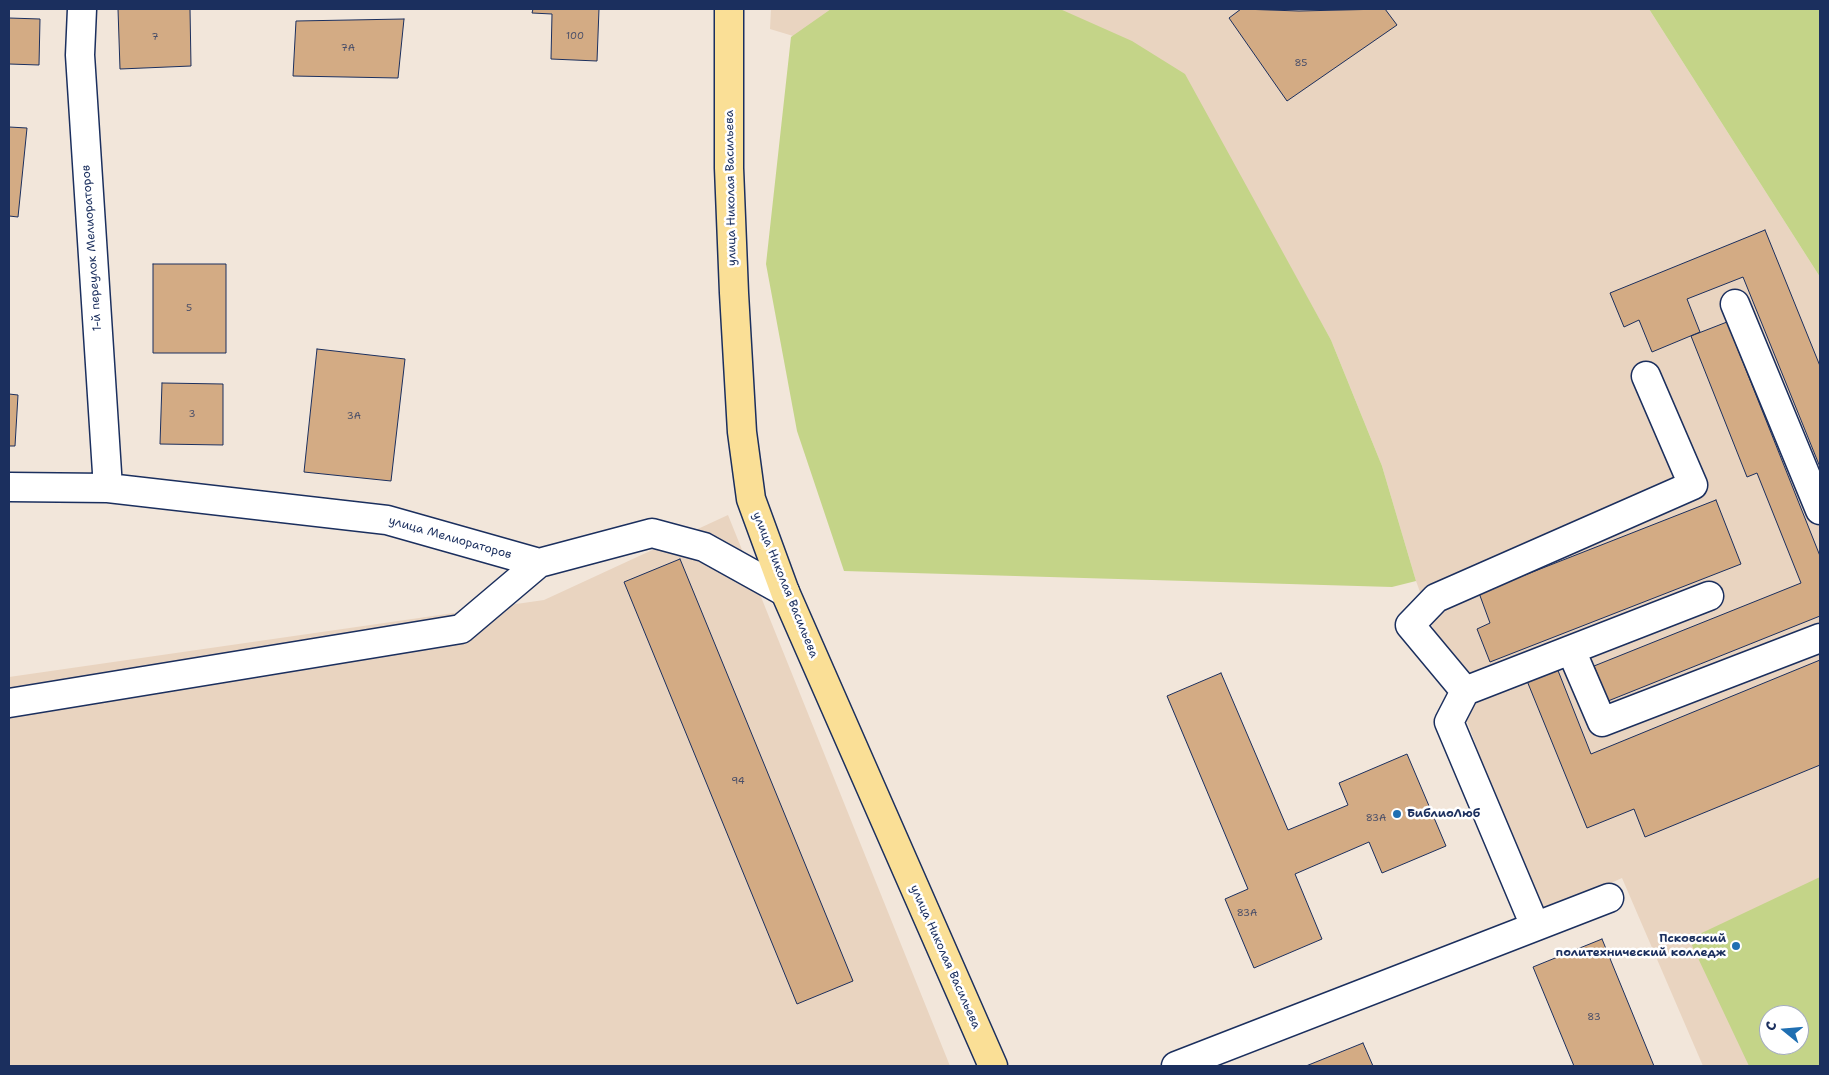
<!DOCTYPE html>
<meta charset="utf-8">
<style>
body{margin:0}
#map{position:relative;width:1829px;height:1075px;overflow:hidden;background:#f2e6da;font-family:"Shantell Sans",sans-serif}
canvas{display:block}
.frame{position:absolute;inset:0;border:10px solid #1b2f5e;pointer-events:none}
.north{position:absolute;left:1759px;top:1005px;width:50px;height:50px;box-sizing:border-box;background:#fff;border:1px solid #a4acbf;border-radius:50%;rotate:287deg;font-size:14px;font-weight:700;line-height:20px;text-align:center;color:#1b2f5e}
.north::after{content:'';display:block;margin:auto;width:18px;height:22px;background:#1f6fb2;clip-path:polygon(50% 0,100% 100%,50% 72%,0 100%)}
</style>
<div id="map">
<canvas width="1829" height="1075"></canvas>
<div class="frame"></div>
<div class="north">С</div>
</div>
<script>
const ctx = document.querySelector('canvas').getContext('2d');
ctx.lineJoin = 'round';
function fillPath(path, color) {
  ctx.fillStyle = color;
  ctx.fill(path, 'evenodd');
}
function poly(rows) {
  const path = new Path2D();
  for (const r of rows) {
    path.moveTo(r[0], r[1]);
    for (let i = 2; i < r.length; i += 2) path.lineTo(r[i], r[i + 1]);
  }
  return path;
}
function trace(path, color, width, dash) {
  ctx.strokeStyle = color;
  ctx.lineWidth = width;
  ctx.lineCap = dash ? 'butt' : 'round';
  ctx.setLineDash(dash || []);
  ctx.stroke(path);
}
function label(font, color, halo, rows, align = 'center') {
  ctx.font = font + ' "Shantell Sans",sans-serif';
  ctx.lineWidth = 5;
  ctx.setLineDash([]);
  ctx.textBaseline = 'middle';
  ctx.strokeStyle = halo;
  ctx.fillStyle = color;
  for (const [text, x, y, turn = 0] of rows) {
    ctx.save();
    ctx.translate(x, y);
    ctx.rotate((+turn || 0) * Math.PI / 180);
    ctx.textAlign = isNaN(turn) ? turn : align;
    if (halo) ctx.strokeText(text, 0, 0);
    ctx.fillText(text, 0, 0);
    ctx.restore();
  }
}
const built = poly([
 [771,9,1649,9,1820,277,1820,1066,1703,1066,1622,878,1538,916,1416,581,1382,466,1331,340,1236,170,770,29],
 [1769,1015,1799,1015,1799,1045,1769,1045],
 [728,515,950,1066,9,1066,9,677,544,600]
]);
const green = poly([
 [831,9,1060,9,1132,41,1185,74,1331,340,1382,466,1416,581,1392,587,844,571,797,431,766,264,791,37],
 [1649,9,1820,9,1820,277],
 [1820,877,1820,1066,1749,1066,1689,939],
 [1769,1015,1799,1015,1799,1045,1769,1045]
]);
const building = poly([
 [118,9,190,9,191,66,120,69,118,9],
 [533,9,599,9,597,61,551,59,552,14,532,13,533,9],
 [1241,9,1299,11,1385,9,1397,25,1287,101,1229,18,1241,9],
 [9,18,40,19,39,65,9,64,9,18],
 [404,19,398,78,293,76,296,21,404,19],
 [9,127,27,128,18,217,9,216,9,127],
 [1765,230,1820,366,1820,467,1743,277,1687,299,1700,332,1652,352,1639,320,1624,327,1610,293,1765,230],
 [153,264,226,264,226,353,153,353,153,264],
 [1727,322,1820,556,1820,616,1608,701,1594,666,1801,583,1757,473,1747,477,1691,336,1727,322],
 [317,349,405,359,391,481,304,472,317,349],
 [162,383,223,384,223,445,160,444,162,383],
 [9,394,18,395,15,446,9,446,9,394],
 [1716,500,1741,564,1490,662,1477,629,1490,623,1479,593,1716,500],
 [680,559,853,981,797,1004,624,582,680,559],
 [1820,660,1820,765,1645,837,1634,809,1587,828,1525,676,1555,663,1591,754,1820,660],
 [1221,673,1288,830,1348,805,1339,783,1407,754,1446,846,1382,873,1369,842,1295,874,1322,939,1254,968,1225,899,1248,889,1167,696,1221,673],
 [1602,939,1654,1066,1574,1066,1533,967,1602,939],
 [1363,1043,1373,1066,1306,1066,1363,1043]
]);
const minor = poly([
 [82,9,80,55,108,488],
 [1735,304,1820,510],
 [9,487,108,488,387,520,539,563,652,533,704,547,785,592],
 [1571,650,1602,722,1820,638],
 [1465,691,1410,625,1436,598,1693,485,1646,376],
 [9,703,461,629,539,563],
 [1535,926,1449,722,1465,691,1709,596],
 [1176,1066,1609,898]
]);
const major = poly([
 [729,9,729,168,734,293,742,432,751,499,785,592,993,1066]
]);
const markers = [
 [1397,814,5,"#1f6fb2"],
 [1736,946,5,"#1f6fb2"]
];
const numberNames = [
 ["100",575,36],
 ["7",155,37],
 ["7А",348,48],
 ["85",1301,63],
 ["5",189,308],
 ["3",192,414],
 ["3А",354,416],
 ["94",738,781],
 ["83А",1376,818],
 ["83А",1247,913],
 ["83",1594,1017]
];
const streetNames = [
 ["улица Николая Васильева",731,188,-91],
 ["1-й переулок Мелиораторов",92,248,-94],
 ["улица Мелиораторов",450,538,16],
 ["улица Николая Васильева",785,585,68],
 ["улица Николая Васильева",945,957,66]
];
const poiNames = [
 ["БиблиоЛюб",1407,814],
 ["Псковский",1726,939,"right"],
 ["политехнический колледж",1726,953,"right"]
];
fillPath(built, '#e9d4c0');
fillPath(green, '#c4d488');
fillPath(building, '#d3ab84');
trace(building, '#1b2f5e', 1);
trace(minor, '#1b2f5e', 31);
trace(major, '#1b2f5e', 31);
trace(minor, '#fff', 28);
trace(major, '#fadf96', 28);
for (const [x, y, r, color] of markers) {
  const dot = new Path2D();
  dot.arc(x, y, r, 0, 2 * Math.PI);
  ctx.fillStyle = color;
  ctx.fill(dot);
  trace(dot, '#fff', 2);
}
label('10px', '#494e68', null, numberNames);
label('12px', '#1b2f5e', '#fff', streetNames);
label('bold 12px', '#1b2f5e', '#fff', poiNames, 'left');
</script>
